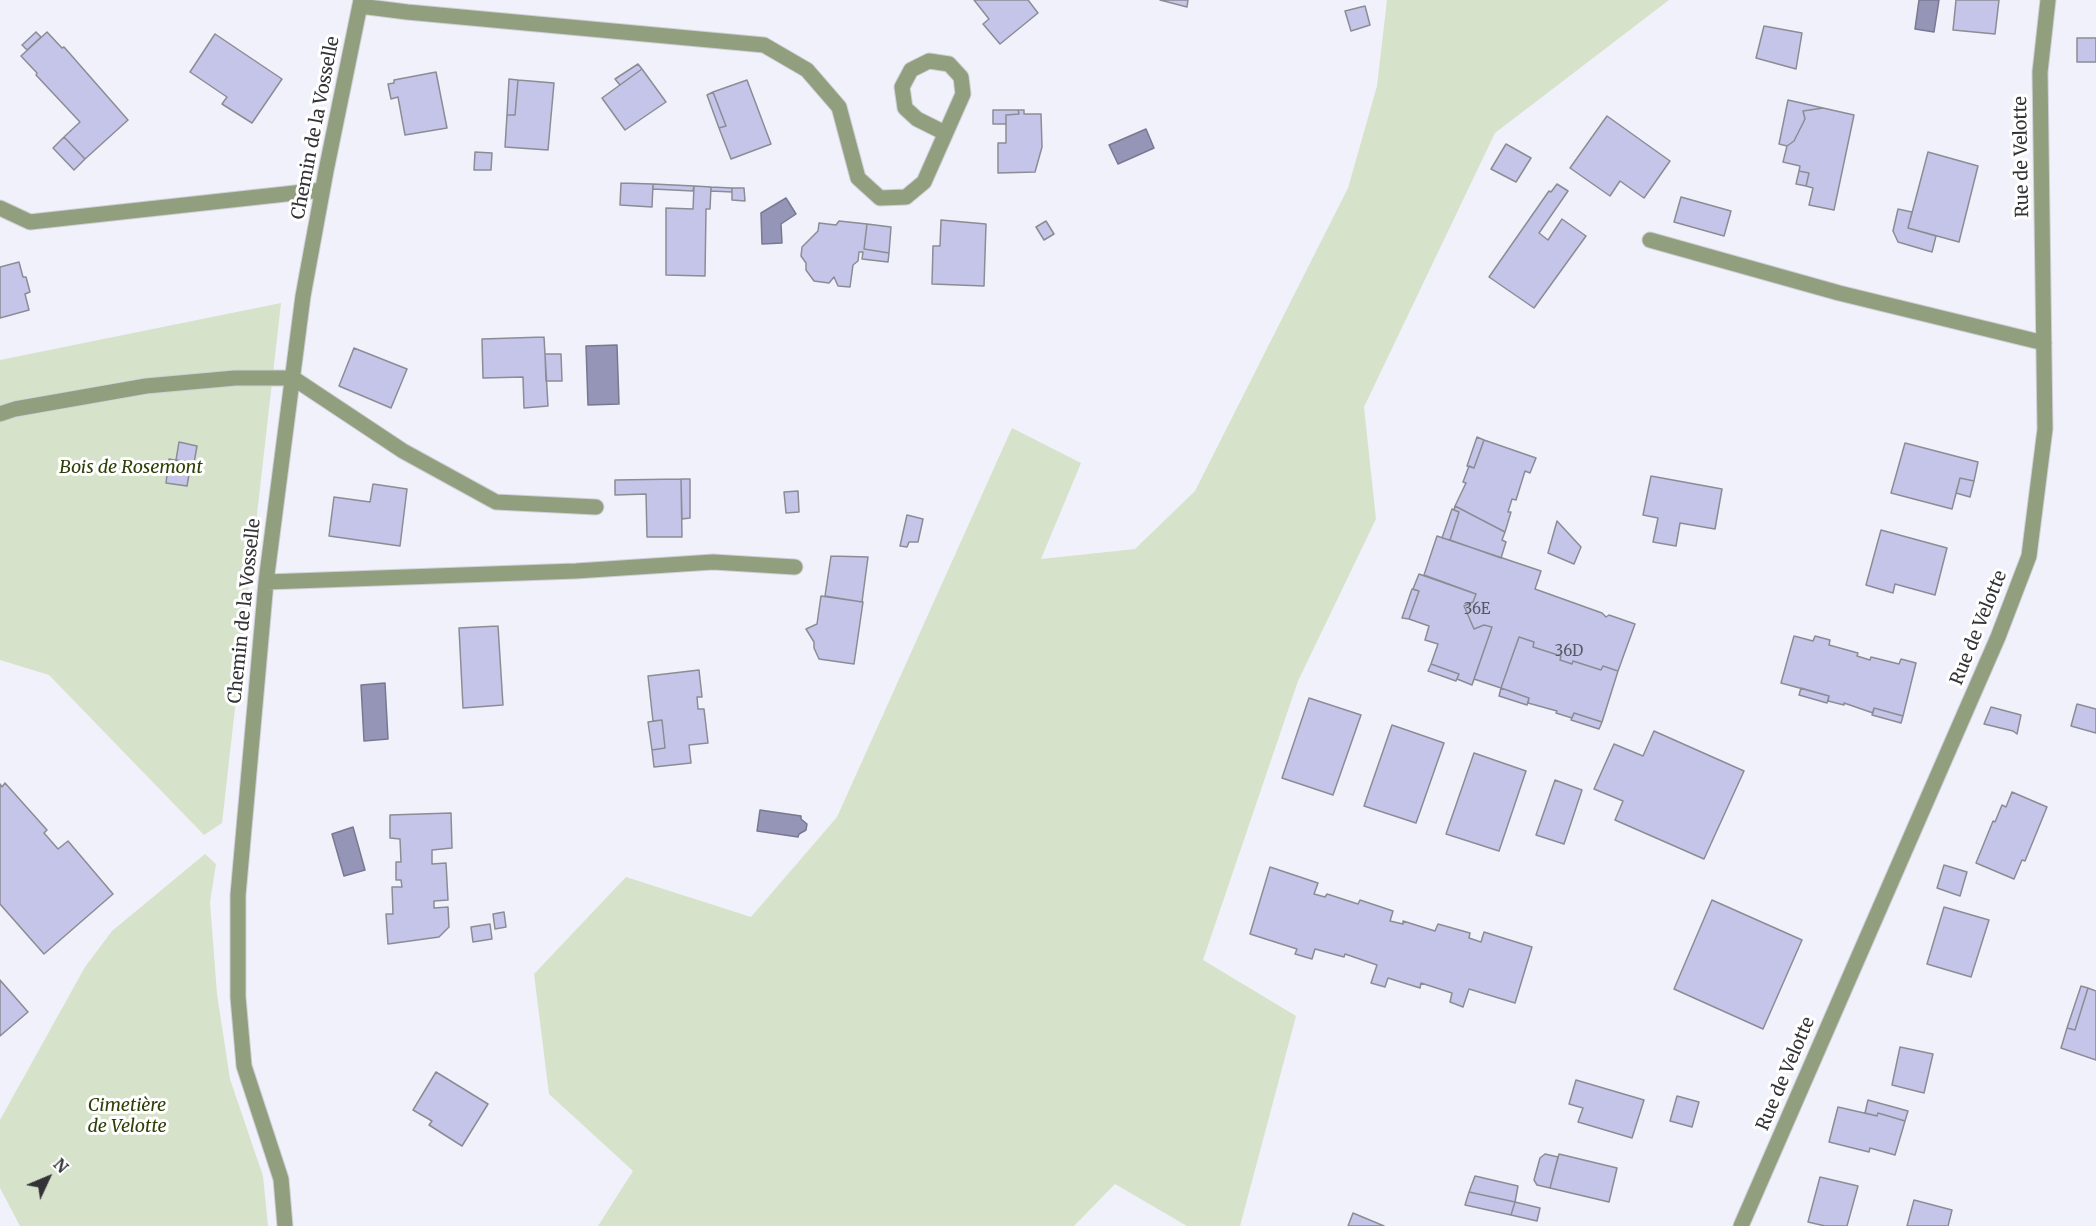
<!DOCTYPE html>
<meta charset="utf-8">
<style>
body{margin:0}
#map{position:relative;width:2096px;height:1226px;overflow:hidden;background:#f1f1fb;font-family:Merriweather,serif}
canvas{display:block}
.north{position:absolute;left:18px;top:1148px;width:60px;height:60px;-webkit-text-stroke:4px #fff;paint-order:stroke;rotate:46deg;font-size:16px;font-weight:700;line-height:24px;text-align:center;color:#333337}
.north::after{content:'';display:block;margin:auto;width:21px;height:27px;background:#333337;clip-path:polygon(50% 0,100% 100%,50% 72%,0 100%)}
</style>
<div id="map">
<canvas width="2096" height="1226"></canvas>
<div class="north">N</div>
</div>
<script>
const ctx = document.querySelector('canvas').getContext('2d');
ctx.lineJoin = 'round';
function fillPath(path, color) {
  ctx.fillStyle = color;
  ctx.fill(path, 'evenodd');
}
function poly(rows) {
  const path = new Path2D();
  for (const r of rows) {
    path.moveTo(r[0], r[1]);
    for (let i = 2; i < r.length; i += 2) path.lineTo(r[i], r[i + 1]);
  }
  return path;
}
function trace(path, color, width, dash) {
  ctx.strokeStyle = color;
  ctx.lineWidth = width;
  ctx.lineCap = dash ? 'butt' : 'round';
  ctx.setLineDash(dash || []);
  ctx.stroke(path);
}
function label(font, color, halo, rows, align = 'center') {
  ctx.font = font + ' Merriweather,serif';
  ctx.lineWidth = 6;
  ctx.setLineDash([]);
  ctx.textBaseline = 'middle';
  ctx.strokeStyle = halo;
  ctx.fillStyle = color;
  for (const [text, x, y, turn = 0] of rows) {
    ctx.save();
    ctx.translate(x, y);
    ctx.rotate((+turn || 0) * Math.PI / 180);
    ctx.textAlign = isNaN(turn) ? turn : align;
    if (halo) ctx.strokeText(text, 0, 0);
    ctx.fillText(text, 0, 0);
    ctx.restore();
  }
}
const green = poly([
 [1387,0,1669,0,1495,133,1364,407,1376,519,1298,681,1203,960,1296,1016,1240,1226,1187,1226,1115,1184,1074,1226,598,1226,633,1171,549,1094,534,974,626,877,751,917,837,817,1012,428,1081,463,1041,559,1135,549,1195,491,1348,188,1377,86],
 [281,303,222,823,204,835,49,675,0,660,0,360],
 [205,854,216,864,210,902,217,994,230,1079,263,1176,268,1226,20,1226,0,1188,0,1120,85,967,112,931]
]);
const water = poly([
 [1919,0,1939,0,1934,32,1915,29,1919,0],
 [1146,129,1154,148,1118,164,1109,145,1146,129],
 [786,198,796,214,781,224,782,243,762,244,761,213,786,198],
 [617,345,619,404,588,405,586,346,617,345],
 [385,683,388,739,364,741,361,685,385,683],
 [760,810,801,816,801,819,807,824,806,830,799,834,798,837,757,831,760,810],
 [353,827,365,870,344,876,332,834,353,827]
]);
const building = poly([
 [974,0,1028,0,1038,13,1000,44,983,24,989,19,974,0],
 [1160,0,1188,0,1187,7,1160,0],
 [1956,0,1999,0,1995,34,1953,30,1956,0],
 [1365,6,1370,25,1351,31,1345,11,1365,6],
 [1764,26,1802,33,1796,69,1756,58,1764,26],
 [36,32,41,37,27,50,22,45,36,32],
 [47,32,62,48,64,47,128,120,85,159,64,137,80,122,36,75,37,73,21,56,47,32],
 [215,34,282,79,252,123,222,104,227,97,190,72,215,34],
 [2077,38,2096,38,2096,62,2077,62,2077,38],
 [638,64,642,69,620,85,615,79,638,64],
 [642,69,666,102,625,130,602,98,642,69],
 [436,72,447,128,405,135,398,97,391,99,388,84,394,83,394,80,436,72],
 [509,79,518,80,515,115,507,115,509,79],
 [518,80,554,83,548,150,505,147,507,115,515,115,518,80],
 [747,80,771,144,731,159,719,128,726,126,713,92,747,80],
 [713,92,726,126,719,128,707,95,713,92],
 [1788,100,1823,108,1803,111,1805,119,1794,141,1787,146,1779,144,1788,100],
 [1823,108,1854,115,1834,210,1809,205,1813,188,1806,186,1809,173,1799,171,1800,166,1783,162,1787,146,1794,141,1805,119,1803,111,1823,108],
 [993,110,1018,110,1019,114,1006,115,1006,124,993,124,993,110],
 [1018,110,1024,110,1024,114,1041,114,1042,147,1035,172,998,173,998,143,1006,143,1006,115,1019,114,1018,110],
 [1607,116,1670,161,1644,198,1620,181,1610,196,1570,168,1607,116],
 [64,137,85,159,74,170,53,148,64,137],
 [1506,144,1531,158,1516,182,1491,169,1506,144],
 [475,152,492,153,491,170,474,170,475,152],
 [1928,152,1978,166,1959,242,1908,228,1928,152],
 [1799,171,1809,173,1806,186,1796,184,1799,171],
 [621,183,653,184,652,207,620,205,621,183],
 [653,184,694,186,693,191,653,189,653,184],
 [1557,184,1568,191,1539,233,1548,240,1562,219,1586,236,1534,308,1489,277,1549,191,1551,192,1557,184],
 [694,186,711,187,710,209,706,209,705,276,666,275,666,208,693,209,694,186],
 [711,187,732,188,732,192,711,191,711,187],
 [732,188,744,188,745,201,732,200,732,188],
 [1681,197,1731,211,1724,236,1674,222,1681,197],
 [1898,209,1912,212,1908,228,1936,236,1932,252,1898,242,1893,231,1898,209],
 [941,220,986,224,984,286,932,284,933,246,940,246,941,220],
 [839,221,867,224,864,249,889,253,888,262,862,259,863,252,859,252,858,261,853,265,850,287,838,286,834,277,829,283,814,281,806,270,806,263,801,256,802,247,818,231,819,223,836,225,839,221],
 [1046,221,1054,234,1044,240,1036,227,1046,221],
 [867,224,891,227,889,253,864,249,867,224],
 [19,262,23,277,26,277,30,292,25,294,29,310,0,318,0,267,19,262],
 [544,337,548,406,524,408,523,377,483,378,482,339,544,337],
 [354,348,407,369,391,408,339,386,354,348],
 [545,354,561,354,562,381,546,381,545,354],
 [1477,437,1484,440,1474,468,1467,466,1477,437],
 [1484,440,1536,458,1530,473,1525,471,1516,500,1512,499,1508,512,1511,512,1505,532,1455,506,1466,483,1463,482,1469,466,1474,468,1484,440],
 [179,442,197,446,194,463,176,460,179,442],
 [1905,443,1978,462,1974,481,1960,478,1952,509,1891,493,1905,443],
 [169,459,191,463,187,486,166,483,169,459],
 [1651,476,1722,489,1715,529,1680,523,1676,546,1653,542,1658,518,1643,515,1651,476],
 [1960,478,1974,481,1970,497,1956,493,1960,478],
 [681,479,682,537,647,537,646,494,615,495,615,480,681,479],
 [681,479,690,479,690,518,682,519,681,479],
 [373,484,407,489,400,546,329,536,334,497,370,502,373,484],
 [798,491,799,512,786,513,784,492,798,491],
 [1455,506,1505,532,1502,540,1506,542,1501,558,1450,540,1459,512,1454,510,1455,506],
 [1452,509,1459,512,1450,540,1442,538,1452,509],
 [907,515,923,519,918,542,909,542,907,547,900,546,907,515],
 [1557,521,1581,547,1574,564,1548,553,1557,521],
 [1881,530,1947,548,1935,595,1895,584,1893,593,1866,585,1881,530],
 [1437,536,1541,571,1535,589,1602,613,1606,617,1609,615,1635,624,1618,671,1603,666,1601,670,1573,661,1572,664,1560,660,1561,656,1533,647,1534,642,1519,637,1501,688,1474,679,1492,627,1484,625,1474,629,1464,606,1473,602,1476,594,1424,575,1437,536],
 [831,556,868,557,862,602,825,596,831,556],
 [1419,574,1476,594,1473,602,1464,606,1474,629,1484,625,1492,627,1472,685,1457,679,1459,674,1431,664,1438,644,1425,640,1429,626,1409,619,1419,591,1413,589,1419,574],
 [1412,589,1419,591,1409,619,1402,618,1412,589],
 [821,596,863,602,854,664,819,659,814,648,814,642,806,629,817,624,821,596],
 [498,626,503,705,463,708,459,628,498,626],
 [1794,636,1813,641,1815,636,1830,640,1829,645,1858,653,1857,656,1870,660,1871,657,1899,664,1901,659,1916,663,1903,716,1874,708,1873,713,1844,703,1844,705,1828,701,1829,696,1781,683,1794,636],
 [1519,637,1534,642,1533,647,1561,656,1560,660,1572,664,1573,661,1601,670,1603,666,1618,671,1602,722,1574,713,1572,718,1556,713,1557,711,1528,703,1529,698,1501,688,1519,637],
 [1431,664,1459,674,1456,681,1428,671,1431,664],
 [699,670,702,697,697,697,698,709,704,709,708,743,689,745,691,763,654,767,652,750,665,748,662,720,653,721,648,676,699,670],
 [1501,688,1529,698,1527,705,1499,696,1501,688],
 [1801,688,1829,696,1827,703,1799,695,1801,688],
 [1309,698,1361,715,1333,795,1282,778,1309,698],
 [2077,704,2096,709,2096,733,2071,726,2077,704],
 [1991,707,2021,715,2017,734,2013,731,1984,724,1991,707],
 [1874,708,1903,716,1901,723,1872,715,1874,708],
 [1574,713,1602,722,1599,729,1571,720,1574,713],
 [662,720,665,748,652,750,648,722,662,720],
 [1392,725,1444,743,1416,823,1364,806,1392,725],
 [1654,731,1744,771,1704,859,1615,820,1623,801,1594,789,1614,744,1643,756,1654,731],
 [1474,753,1526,771,1499,851,1446,834,1474,753],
 [1555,780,1582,790,1564,844,1536,835,1555,780],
 [5,783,47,830,44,833,58,849,68,841,113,894,44,954,0,904,0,784,2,787,5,783],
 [2012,792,2047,807,2025,861,2022,860,2014,879,1976,863,1993,821,1995,822,2002,805,2006,807,2012,792],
 [451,813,452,848,432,850,432,864,446,863,448,900,434,901,434,908,448,907,449,927,439,937,388,944,386,914,393,914,392,887,402,887,401,880,396,880,396,862,401,862,400,839,390,838,390,815,451,813],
 [1944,865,1967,872,1960,896,1937,888,1944,865],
 [1270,867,1318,883,1314,894,1325,897,1327,894,1358,904,1360,900,1393,911,1390,921,1403,924,1403,921,1435,931,1438,924,1470,933,1469,938,1481,942,1484,932,1532,947,1515,1003,1469,989,1463,1007,1450,1002,1452,993,1421,983,1420,988,1388,978,1385,987,1371,983,1377,965,1345,954,1344,957,1315,949,1312,959,1295,954,1297,949,1250,934,1270,867],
 [1712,900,1802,940,1763,1029,1674,989,1712,900],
 [1944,907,1989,920,1971,977,1927,964,1944,907],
 [504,912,506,927,495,929,493,914,504,912],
 [490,924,492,939,473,942,471,927,490,924],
 [0,980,28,1012,0,1036,0,980],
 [2081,986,2088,988,2075,1030,2067,1028,2081,986],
 [2088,988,2096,991,2096,1060,2061,1048,2067,1028,2075,1030,2088,988],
 [1900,1047,1933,1054,1924,1093,1892,1085,1900,1047],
 [436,1072,488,1104,462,1146,429,1125,432,1121,413,1110,436,1072],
 [1576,1080,1644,1100,1632,1138,1578,1122,1583,1108,1569,1104,1576,1080],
 [1677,1096,1699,1102,1692,1127,1670,1121,1677,1096],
 [1868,1100,1908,1111,1905,1121,1878,1113,1877,1116,1865,1113,1868,1100],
 [1838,1107,1877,1116,1878,1113,1905,1121,1895,1155,1870,1148,1869,1152,1829,1142,1838,1107],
 [1545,1154,1558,1157,1550,1188,1537,1185,1534,1180,1540,1158,1545,1154],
 [1559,1154,1617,1168,1609,1202,1550,1188,1559,1154],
 [1475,1176,1518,1186,1515,1202,1469,1192,1475,1176],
 [1820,1177,1858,1186,1847,1226,1825,1226,1808,1222,1820,1177],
 [1469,1192,1515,1202,1511,1215,1465,1205,1469,1192],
 [1914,1200,1952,1210,1948,1226,1907,1226,1914,1200],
 [1515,1202,1540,1208,1537,1221,1511,1215,1515,1202],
 [1353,1213,1384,1226,1348,1226,1353,1213]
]);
const minor = poly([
 [360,6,407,12,764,45,807,70,839,107,858,178,880,198,906,197,924,182,963,94,961,77,949,64,929,61,911,70,902,87,905,108,917,119,945,133],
 [0,208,30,222,322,190],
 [1650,240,1839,293,2044,343],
 [0,414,15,409,146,386,235,378,293,378,403,451,496,502,596,507],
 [266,582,576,571,713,562,795,567],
 [285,1226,281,1179,244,1066,238,997,238,895,266,582,303,296,326,171,361,0],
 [1741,1226,1998,637,2029,556,2045,429,2040,72,2048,0]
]);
const numberNames = [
 ["36E",1477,610],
 ["36D",1569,652]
];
const streetNames = [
 ["Chemin de la Vosselle",316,128,-79],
 ["Rue de Velotte",2022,157,-91],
 ["Chemin de la Vosselle",245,611,-84],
 ["Rue de Velotte",1979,628,-68],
 ["Rue de Velotte",1786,1074,-67]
];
const parkNames = [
 ["Bois de Rosemont",131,468],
 ["Cimetière",127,1106],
 ["de Velotte",127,1127]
];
fillPath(green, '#d7e2ca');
fillPath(water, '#9595b8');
trace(water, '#787891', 1.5);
fillPath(building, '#c4c5e9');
trace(building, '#8c8c95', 1.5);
trace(minor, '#cfcfd8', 17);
trace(minor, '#919f7e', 15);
label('15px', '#575864', null, numberNames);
label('18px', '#333337', '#fff', streetNames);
label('italic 18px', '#2e4007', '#fff', parkNames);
</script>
